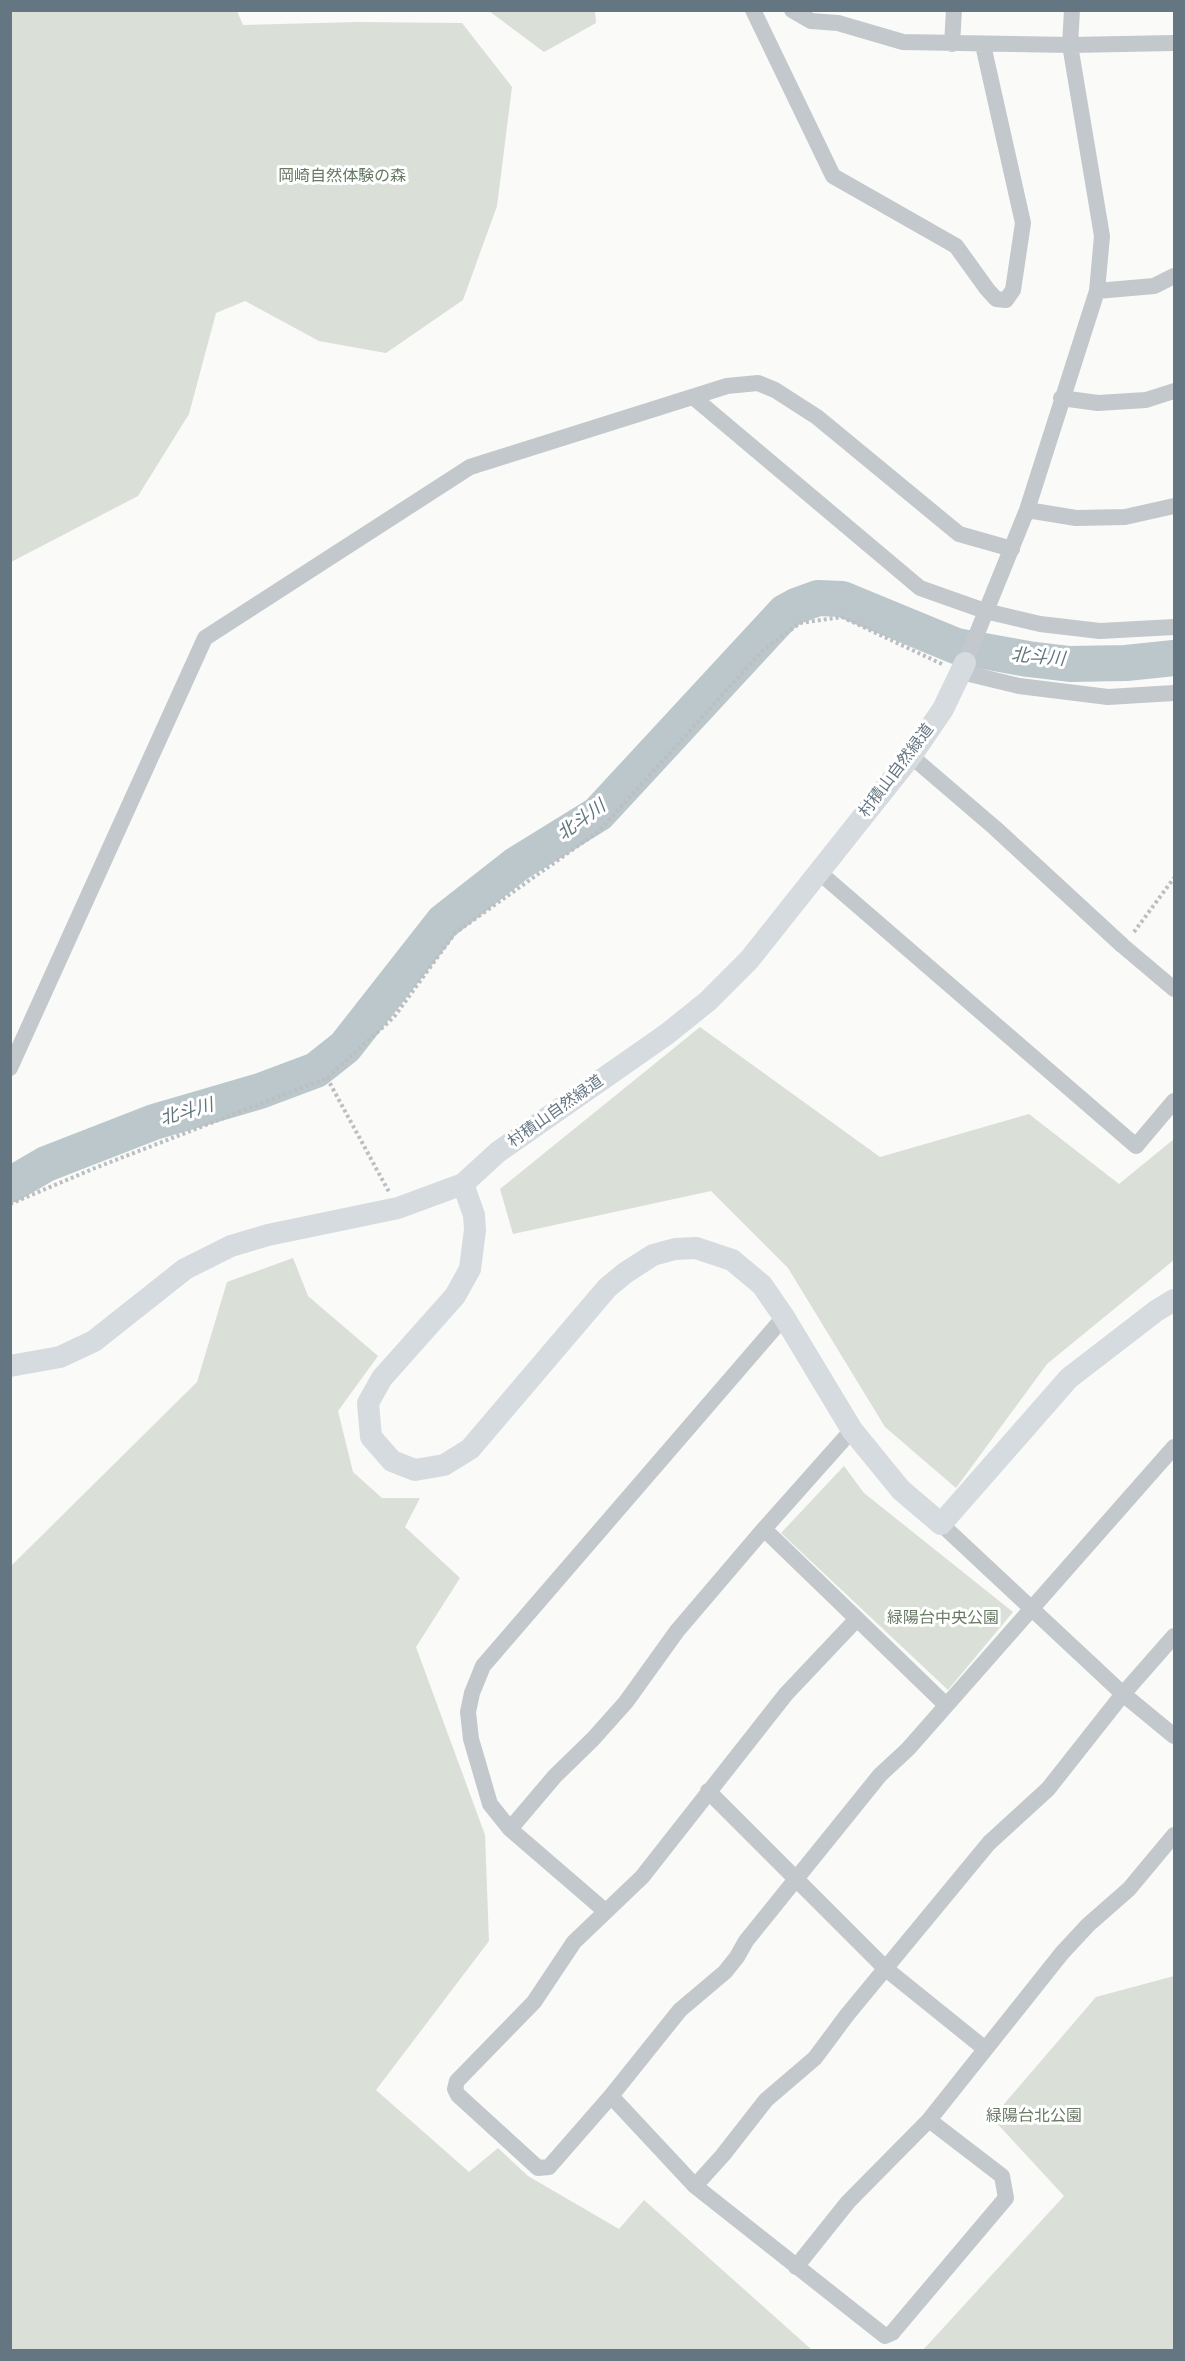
<!DOCTYPE html>
<html>
<head>
<meta charset="utf-8">
<style>
	body { margin:0 }
	#map { position:relative; width:1185px; height:2361px; overflow:hidden; background:#fafaf8; font-family:Poppins,sans-serif }
	canvas { display:block }
	.frame { position:absolute; inset:0; border:12px solid #657683; pointer-events:none }
</style>
</head>
<body>
<div id="map">
<canvas width="1185" height="2361"></canvas>
<div class="frame"></div>
</div>
<script>
const ctx = document.querySelector('canvas').getContext('2d');
ctx.lineJoin = 'round';
function fill(path, color) { ctx.fillStyle = color; ctx.fill(path, 'evenodd'); }
const toPath = rows => new Path2D(rows.map(r => 'M' + r).join(''));
function trace(path, color, width, dash) { ctx.strokeStyle = color; ctx.lineWidth = width; ctx.lineCap = dash ? 'butt' : 'round'; ctx.setLineDash(dash || []); ctx.stroke(path); }
function label(font, color, halo, rows, align = 'center') {
  ctx.font = font + ' Poppins,"Noto Sans JP",sans-serif'; ctx.lineWidth = 6; ctx.setLineDash([]); ctx.textBaseline = 'middle'; ctx.strokeStyle = halo; ctx.fillStyle = color; for (const [text, x, y, turn = 0] of rows) {
    ctx.save(); ctx.translate(x, y); ctx.rotate((+turn || 0) * Math.PI / 180); ctx.textAlign = isNaN(turn) ? turn : align; if (halo) ctx.strokeText(text, 0, 0); ctx.fillText(text, 0, 0); ctx.restore();
  }
}
const green = toPath([
	[11,10,237,11,243,25,357,22,462,23,512,87,497,206,463,300,386,353,319,341,245,301,216,313,189,414,138,496,11,562],
	[489,11,595,11,596,23,544,52],
	[700,1027,880,1157,1029,1114,1119,1184,1174,1139,1174,1260,1047,1364,956,1488,885,1427,788,1268,711,1191,513,1234,500,1189],
	[293,1258,308,1296,378,1356,338,1411,353,1472,382,1498,420,1498,405,1527,460,1578,416,1647,485,1835,489,1941,376,2090,469,2172,498,2148,528,2176,619,2229,644,2200,812,2350,11,2350,11,1566,197,1382,227,1282],
	[844,1466,864,1493,1013,1612,948,1690,781,1533],
	[1174,1976,1174,2350,923,2350,1064,2196,992,2118,1096,1997]
]);
const river = toPath([
	[10,1185,46,1164,154,1122,260,1091,316,1070,345,1047,443,922,517,864,598,814,785,612,796,606,818,598,842,599,956,646,1028,659,1070,664,1126,663,1174,658]
]);
const path = toPath([
	[1134,932,1174,878],
	[327,1078,389,1192],
	[10,1204,95,1168,327,1078,394,1017,455,933,599,831,762,651,800,623,842,617,944,665]
]);
const street = toPath([
	[753,10,833,176,956,246,987,289,996,299,1006,300,1013,290,1023,223,983,45],
	[792,10,811,21,838,23,903,42,1070,45,1174,43],
	[952,44,954,10],
	[1097,291,1154,286,1174,276],
	[693,397,920,588,985,611,1040,624,1100,631,1174,627],
	[1061,398,1098,403,1146,400,1174,391],
	[1027,510,1076,518,1125,517,1174,506],
	[965,663,1027,510,1097,291,1102,236,1070,45,1072,10],
	[961,672,1019,686,1108,697,1174,693],
	[911,756,995,828,1123,946,1174,989],
	[820,873,1136,1146,1174,1101],
	[10,1068,205,638,470,467,727,386,758,383,775,390,817,417,959,534,1012,549],
	[852,1430,764,1529,946,1705],
	[941,1524,1123,1694,1174,1736],
	[856,1620,786,1694,642,1877,574,1942,534,2002,457,2081,455,2089,458,2095,538,2168,549,2167,611,2096,680,2010,725,1972,737,1957,746,1941,880,1775,908,1749,1174,1447],
	[708,1791,886,1969,984,2048],
	[510,1829,555,1776,593,1739,626,1702,677,1631,764,1529],
	[604,1910,510,1829,490,1804,471,1739,468,1712,472,1693,483,1666,784,1317],
	[611,2096,695,2186,885,2336,892,2333,1006,2198,1002,2176,929,2120],
	[695,2186,723,2155,766,2100,815,2058,847,2015,989,1843,1048,1789,1123,1694,1174,1636],
	[796,2267,848,2202,929,2120,1062,1953,1088,1925,1129,1889,1174,1835]
]);
const secondary = toPath([
	[463,1184,474,1215,475,1230,470,1269,455,1296,382,1378,368,1403,371,1437,392,1461,415,1470,444,1465,470,1449,607,1288,625,1273,653,1255,675,1249,696,1248,732,1260,762,1285,784,1317,852,1430,901,1490,941,1524,1069,1378,1156,1311,1174,1300],
	[10,1366,60,1357,94,1341,185,1269,231,1246,268,1235,398,1208,463,1184,498,1152,667,1034,708,1001,749,960,911,756,943,709,965,663]
]);
const parkNames = [
	["岡崎自然体験の森",342,177],
	["緑陽台中央公園",943,1619],
	["緑陽台北公園",1034,2117]
];
const streetNames = [
	["村積山自然緑道",897,771,-53],
	["村積山自然緑道",556,1112,-35]
];
const waterNames = [
	["北斗川",1038,658,5],
	["北斗川",582,821,-36],
	["北斗川",187,1113,-16]
];
fill(green, '#dadfd7');
trace(river, '#bbc7cb', 36);
trace(path, '#bbbfc2', 4, [3, 3]);
trace(street, '#c3c8cc', 16);
trace(secondary, '#d6dbdf', 22);
label('16px', '#687a64', '#fff', parkNames);
label('16px', '#657683', '#fff', streetNames);
label('italic 18px', '#60757c', '#fff', waterNames);
</script>
</body>
</html>
